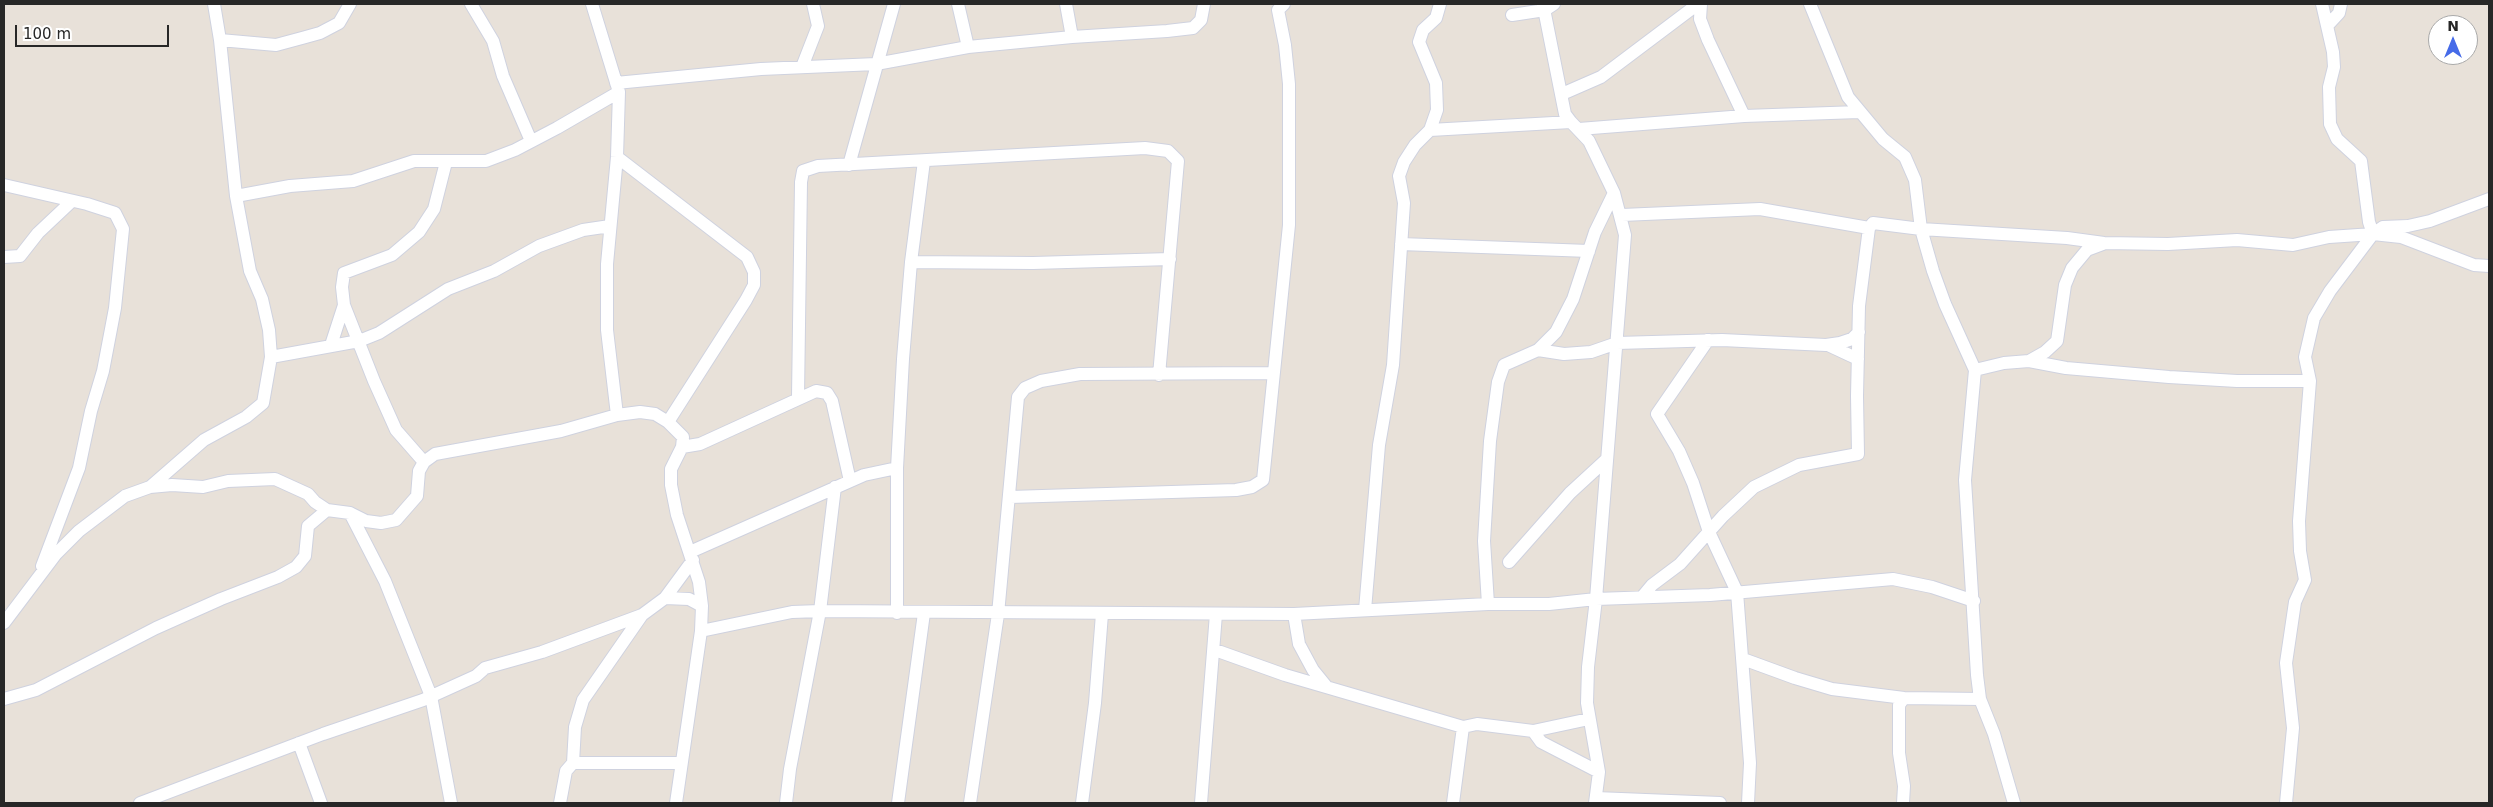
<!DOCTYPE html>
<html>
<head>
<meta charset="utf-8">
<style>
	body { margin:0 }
	#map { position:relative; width:2493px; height:807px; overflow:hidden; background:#e8e1d9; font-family:"DejaVu Sans",sans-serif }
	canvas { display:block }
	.frame { position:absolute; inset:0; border:5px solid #272727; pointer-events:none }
	.north { position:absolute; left:2428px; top:15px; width:50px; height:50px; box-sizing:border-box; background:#fff; border:1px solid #a9a9a9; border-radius:50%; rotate:0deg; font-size:14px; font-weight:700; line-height:20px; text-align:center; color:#272727 }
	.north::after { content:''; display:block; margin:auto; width:18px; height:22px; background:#466be8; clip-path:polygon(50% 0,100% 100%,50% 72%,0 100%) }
	.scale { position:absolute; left:15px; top:25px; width:154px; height:22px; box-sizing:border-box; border:2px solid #272727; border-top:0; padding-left:6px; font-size:15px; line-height:18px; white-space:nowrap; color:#272727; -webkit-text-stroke:4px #fff; paint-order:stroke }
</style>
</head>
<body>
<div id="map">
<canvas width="2493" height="807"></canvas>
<div class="frame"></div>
<div class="north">N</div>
<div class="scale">100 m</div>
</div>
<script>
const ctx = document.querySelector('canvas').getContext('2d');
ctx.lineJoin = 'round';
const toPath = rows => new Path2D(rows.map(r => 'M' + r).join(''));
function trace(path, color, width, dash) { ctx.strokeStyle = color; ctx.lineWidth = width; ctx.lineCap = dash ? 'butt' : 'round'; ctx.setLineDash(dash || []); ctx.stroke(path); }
const street = toPath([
	[471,4,493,41,503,76,531,141],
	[592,4,619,92,617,157,607,264,607,330,617,415],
	[958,4,968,47],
	[1066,4,1072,37],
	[1543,4,1565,114,1571,122,1589,141,1614,193,1625,235,1596,599,1588,667,1587,703,1599,772,1595,803],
	[1701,4,1700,19,1708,40,1744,116],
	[1810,4,1848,97,1883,139,1905,157,1915,180,1921,229,1933,271,1945,304,1975,370,1965,480,1977,675,1980,699,1994,734,2014,803],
	[2322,4,2333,52,2334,67,2329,87,2330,124,2337,139,2361,161,2369,222,2373,234],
	[1512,15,1545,10,1554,4],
	[2327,26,2339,13,2341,4],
	[220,40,276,45,302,38,320,33,339,23,350,4],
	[802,67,818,26,813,4],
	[616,83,761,69,876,64,968,47,1072,37,1167,31,1193,28,1201,20,1204,4],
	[1562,94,1601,77,1698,4],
	[1579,129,1744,116,1859,112],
	[1430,130,1571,122],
	[617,157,747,257,754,272,754,285,746,300,668,422],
	[849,165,894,4],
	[4,185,87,204,115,213,123,229,115,308,103,371,91,411,79,468,42,566],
	[236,196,290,186,353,181,414,161,486,161,515,150,557,128,619,92],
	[1622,215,1760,209,1869,228],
	[1401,244,1589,251],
	[4,257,20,256,38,233,72,201],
	[911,262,1033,263,1170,259],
	[1708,340,1657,414,1679,451,1693,483,1709,532,1737,592,1750,763,1748,803],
	[331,345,344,305],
	[1828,345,1858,359],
	[1538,350,1564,354,1591,352,1617,343,1722,340,1826,345,1840,343,1852,339,1859,332],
	[271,357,359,341,379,333,448,289,494,271,539,246,583,230,610,226],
	[2029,361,2045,352,2057,341,2065,285,2072,268,2087,250,2103,244],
	[1975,370,2004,363,2029,361,2066,368,2169,377,2237,381,2310,381],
	[798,397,801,182,803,171,818,166,1145,148,1168,151,1178,161,1159,375],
	[682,447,700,444,816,391,827,393,832,401,850,481],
	[424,462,396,430,374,381,344,305,342,287,344,273,392,255,419,232,434,209,446,162],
	[897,468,903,359,911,262,924,161],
	[150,487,172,485,203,487,228,481,275,479,308,494,315,502,327,510,350,513,366,521,381,523,396,520,417,496,419,471,424,462,435,454,561,431,617,415,640,412,655,414,668,422,683,437,682,447,671,469,671,485,677,515,699,582,702,606,701,631,676,803],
	[1010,497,1236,490,1252,487,1263,480,1289,225,1289,84,1285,45,1278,10,1284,4],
	[350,513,385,581,431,696,451,803],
	[690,552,864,475,897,468,897,613],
	[1509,562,1570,493,1607,459],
	[1642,597,1652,585,1680,564,1723,516,1754,487,1799,465,1858,454,1857,396,1859,306,1869,228,1873,223,1921,229,2067,238,2104,243,2168,244,2237,240,2293,245,2329,237,2373,234,2401,237,2474,265,2489,266],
	[665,598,689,599,702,606],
	[1488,604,1484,541,1490,441,1498,382,1504,365,1538,350,1556,332,1573,299,1595,232,1614,193],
	[1365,610,1379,445,1393,365,1404,203,1399,176,1404,162,1415,145,1430,130,1437,110,1436,83,1419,42,1423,30,1436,18,1440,4],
	[1294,614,1299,644,1313,670,1326,686],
	[4,623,56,554,79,531,125,496,150,487,204,440,246,417,263,403,271,357,269,330,262,299,250,271,236,196,220,40,214,4],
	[701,631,792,612,820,611,1294,614,1488,604,1549,604,1596,599,1710,595,1893,579,1932,587,1974,601],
	[1215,650,1285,675,1463,727],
	[1743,659,1795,678,1832,689,1904,698,1980,699],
	[4,699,36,690,156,628,221,599,278,577,296,567,305,556,308,526,327,510],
	[1533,731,1541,742,1599,772],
	[299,743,321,803],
	[573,763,575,727,583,700,642,615],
	[1596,798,1720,803],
	[140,803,323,734,423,700,476,676,485,668,542,652,642,615,665,598,693,560],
	[560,803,566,771,573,763,681,763],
	[786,803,790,769,820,611,835,487],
	[898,803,924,613],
	[970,803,998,614,1018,397,1025,388,1041,381,1080,374,1272,373],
	[1082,803,1095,703,1102,614],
	[1201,803,1216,614],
	[1453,803,1463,727,1477,724,1533,731,1589,719],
	[1903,803,1904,786,1899,753,1899,705,1904,698],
	[2286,803,2293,728,2286,663,2295,602,2305,580,2300,551,2299,521,2310,381,2305,357,2314,318,2330,291,2373,234,2383,227,2408,226,2430,221,2489,199]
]);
trace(street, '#cfd2df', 14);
trace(street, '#fff', 12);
</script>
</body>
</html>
